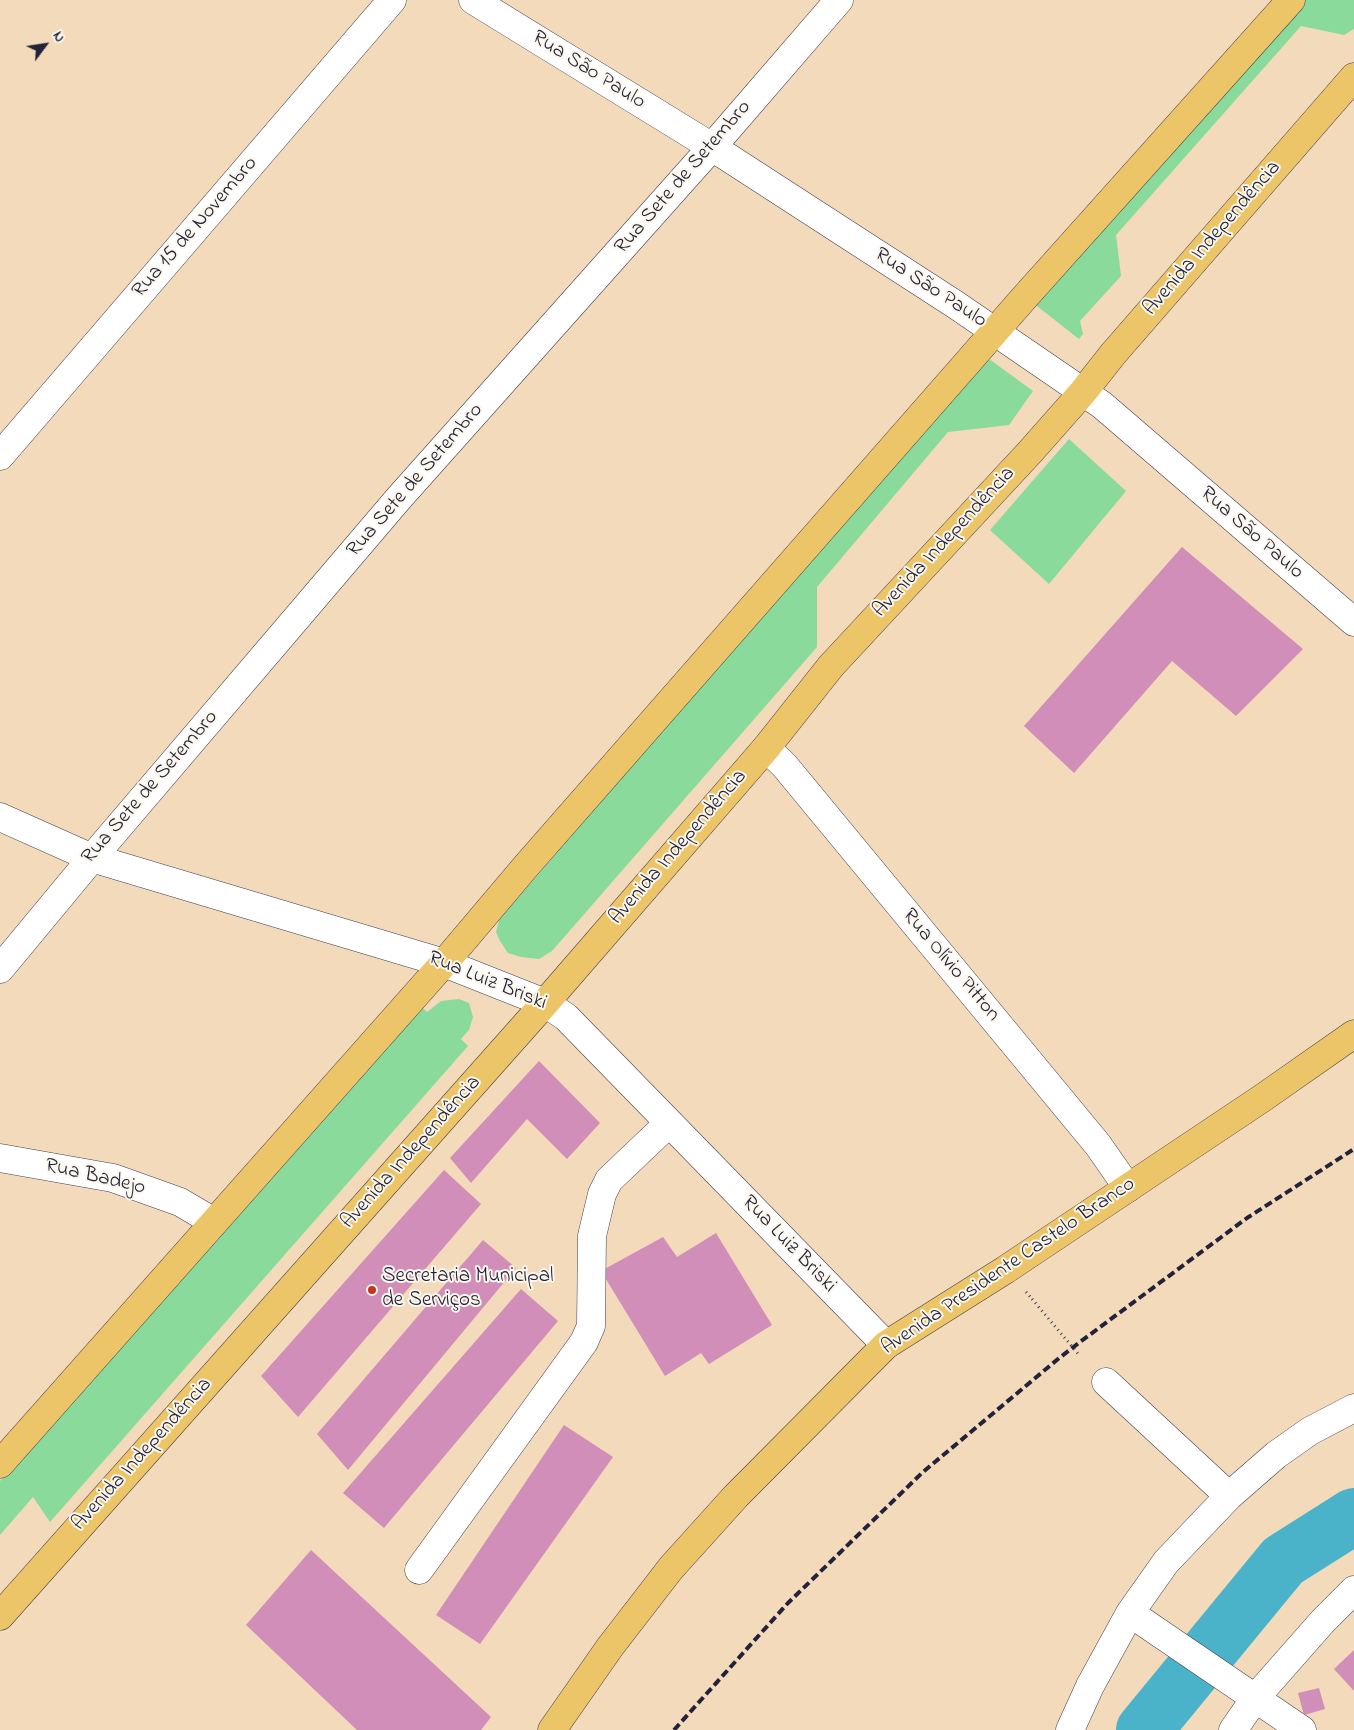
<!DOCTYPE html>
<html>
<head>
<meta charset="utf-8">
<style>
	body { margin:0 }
	#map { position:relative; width:1354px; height:1730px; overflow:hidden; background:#f2dabb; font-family:"Indie Flower",sans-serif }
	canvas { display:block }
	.north { position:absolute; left:20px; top:20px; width:50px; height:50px; -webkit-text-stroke:4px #fbf7ec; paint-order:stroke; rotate:59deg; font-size:14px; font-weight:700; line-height:20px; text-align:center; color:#22223b }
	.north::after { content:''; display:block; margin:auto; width:18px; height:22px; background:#22223b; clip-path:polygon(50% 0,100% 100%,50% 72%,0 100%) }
</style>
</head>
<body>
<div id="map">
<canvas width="1354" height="1730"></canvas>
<div class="north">N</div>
</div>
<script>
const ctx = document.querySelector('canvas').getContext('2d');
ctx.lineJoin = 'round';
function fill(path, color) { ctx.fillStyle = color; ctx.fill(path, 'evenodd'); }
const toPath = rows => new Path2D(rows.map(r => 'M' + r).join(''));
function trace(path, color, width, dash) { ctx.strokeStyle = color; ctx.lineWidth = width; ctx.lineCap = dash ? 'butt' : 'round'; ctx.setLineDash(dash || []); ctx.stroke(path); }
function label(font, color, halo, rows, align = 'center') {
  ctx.font = font + ' "Indie Flower",sans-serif'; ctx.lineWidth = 4; ctx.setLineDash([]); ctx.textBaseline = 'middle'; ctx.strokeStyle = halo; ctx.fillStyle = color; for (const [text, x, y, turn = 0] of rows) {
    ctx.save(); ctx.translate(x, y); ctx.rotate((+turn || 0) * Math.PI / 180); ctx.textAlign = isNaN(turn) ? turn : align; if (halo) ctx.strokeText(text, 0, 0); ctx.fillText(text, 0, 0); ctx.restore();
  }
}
const green = toPath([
	[1300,0,1354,0,1354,29,1344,35,1301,26,1116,235,1121,276,1080,321,1083,334,1079,339,1033,303],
	[985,356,1033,391,1009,425,948,432,817,587,817,647,552,951,539,959,521,957,508,953,500,941,496,932,499,920],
	[1069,439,1126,491,1049,584,990,530],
	[459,999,469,1003,473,1017,469,1030,461,1039,468,1046,50,1522,33,1497,0,1535,0,1481,418,1004,427,1012,441,1001]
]);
const water = toPath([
	[1354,1488,1354,1539,1316,1561,1236,1651,1201,1620,1289,1526],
	[1145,1685,1181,1707,1167,1730,1123,1730]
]);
const river = toPath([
	[1144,1730,1283,1561,1354,1516]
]);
const building = toPath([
	[1182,547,1303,649,1236,716,1172,661,1074,773,1024,726],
	[539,1061,600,1123,567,1159,527,1119,471,1183,450,1158],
	[444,1170,481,1204,298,1417,261,1376],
	[716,1233,772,1325,709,1364,701,1353,665,1376,601,1271,663,1237,677,1257],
	[483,1240,516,1268,348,1470,317,1434],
	[521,1289,558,1321,384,1528,343,1493],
	[564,1425,613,1457,480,1644,436,1615],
	[311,1550,491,1717,481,1730,357,1730,246,1625],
	[1354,1650,1354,1691,1334,1669],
	[1319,1688,1325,1709,1304,1715,1298,1693]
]);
const path = toPath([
	[1026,1292,1032,1299]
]);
const minor = toPath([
	[473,0,712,147,956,305,1102,405,1354,622],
	[0,456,392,0],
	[766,748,784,765,1098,1145,1128,1188],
	[0,817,92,858,444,963,545,1003,566,1017,886,1345],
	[0,969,92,858,399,498,712,147,839,0],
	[0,1158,113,1178,180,1202,214,1222],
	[1106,1382,1229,1496],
	[419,1570,584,1342,591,1326,592,1236,602,1194,609,1180,669,1123],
	[1130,1613,1302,1730],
	[1070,1730,1090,1686,1130,1613,1166,1562,1229,1496,1276,1455,1310,1431,1354,1408],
	[1233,1730,1256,1697,1323,1621,1354,1590]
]);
const major = toPath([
	[0,1464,444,963,527,865,1024,298,1291,0],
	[0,1616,545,1003,766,748,831,666,1030,452,1083,392,1113,354,1354,77],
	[552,1730,610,1647,671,1568,736,1496,886,1345,1005,1270,1261,1099,1354,1034]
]);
const rail = toPath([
	[674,1730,788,1603,923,1472,1058,1359,1080,1342,1247,1218,1354,1149]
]);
const pathBridge = toPath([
	[1032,1299,1080,1356]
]);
const markers = [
	[372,1290,5,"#c8321e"]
];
const streetNames = [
	["Rua São Paulo",588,71,32],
	["Rua Sete de Setembro",684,178,-49],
	["Rua 15 de Novembro",196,228,-49],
	["Avenida Independência",1213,239,-49],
	["Rua São Paulo",930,289,33],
	["Rua Sete de Setembro",416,481,-49],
	["Rua São Paulo",1251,534,41],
	["Avenida Independência",945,543,-47],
	["Rua Sete de Setembro",151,788,-49],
	["Avenida Independência",679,848,-49],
	["Rua Olívio Pitton",950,966,50],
	["Rua Luiz Briski",487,982,22],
	["Avenida Independência",412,1153,-48],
	["Rua Badejo",95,1178,13],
	["Rua Luiz Briski",788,1245,46],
	["Avenida Presidente Castelo Branco",1009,1267,-34],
	["Avenida Independência",143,1455,-48]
];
const poiNames = [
	["Secretaria Municipal",382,1278],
	["de Serviços",382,1302]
];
fill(green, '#89da9b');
fill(water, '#4ab2c9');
trace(river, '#4ab2c9', 56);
fill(building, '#d08eb9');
trace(minor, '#413e4e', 29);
trace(major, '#413e4e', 29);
trace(path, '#413e4e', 3, [1, 4]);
trace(minor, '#fff', 28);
trace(major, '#edc569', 28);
trace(rail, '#22223b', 4, [8, 4]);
trace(pathBridge, '#413e4e', 3, [1, 4]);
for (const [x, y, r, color] of markers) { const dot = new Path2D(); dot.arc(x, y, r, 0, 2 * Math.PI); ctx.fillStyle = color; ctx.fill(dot); trace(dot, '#fbf7ec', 2); }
label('21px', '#22223b', '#fbf7ec', streetNames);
label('21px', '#22223b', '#fbf7ec', poiNames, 'left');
</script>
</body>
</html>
